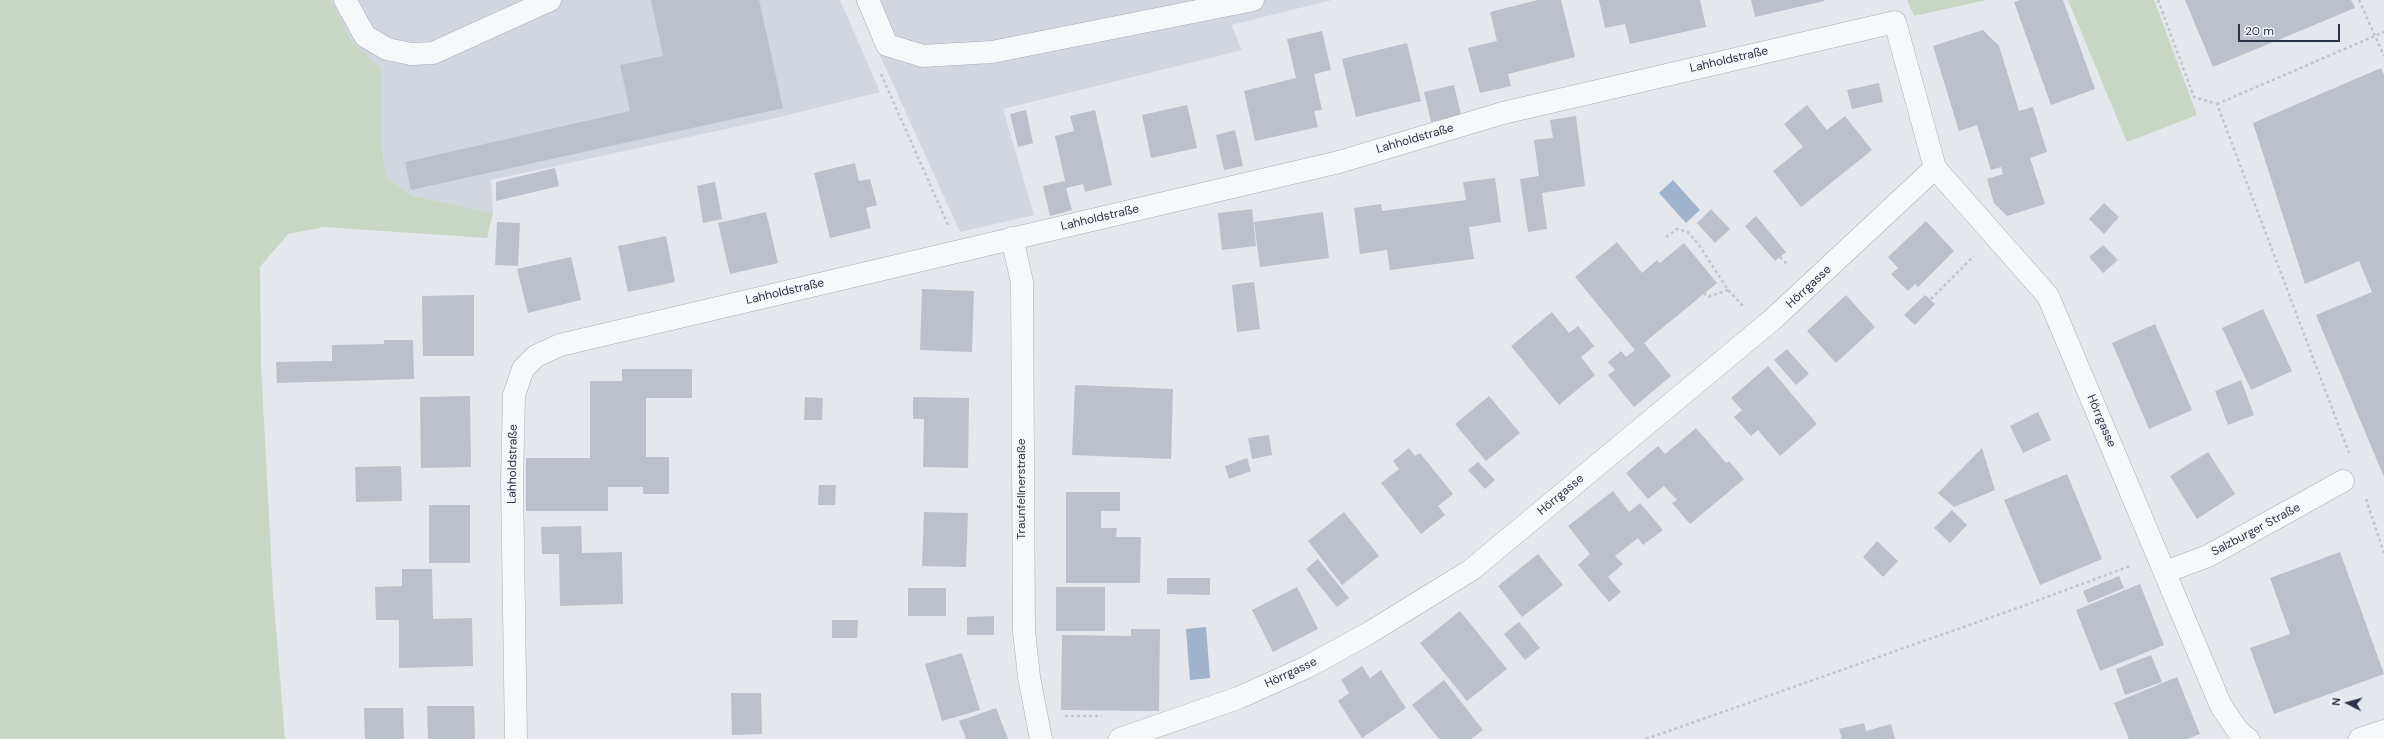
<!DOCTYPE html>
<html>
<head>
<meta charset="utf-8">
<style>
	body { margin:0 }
	#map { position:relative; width:2384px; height:739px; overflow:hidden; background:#e4e7ec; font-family:"DM Sans",sans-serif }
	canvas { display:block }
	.north { position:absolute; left:2328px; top:683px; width:40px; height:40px; -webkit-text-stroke:3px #f4f6f9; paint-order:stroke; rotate:276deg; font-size:11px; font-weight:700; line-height:16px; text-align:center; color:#2b3445 }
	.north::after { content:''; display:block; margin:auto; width:14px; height:18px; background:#2b3445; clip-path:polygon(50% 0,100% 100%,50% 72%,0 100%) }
	.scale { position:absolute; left:2238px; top:24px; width:102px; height:18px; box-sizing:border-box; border:2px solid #2b3445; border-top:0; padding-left:5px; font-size:12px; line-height:14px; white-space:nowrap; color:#2b3445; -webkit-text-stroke:3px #f4f6f9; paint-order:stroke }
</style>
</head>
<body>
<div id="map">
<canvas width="2384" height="739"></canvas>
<div class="north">N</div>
<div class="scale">20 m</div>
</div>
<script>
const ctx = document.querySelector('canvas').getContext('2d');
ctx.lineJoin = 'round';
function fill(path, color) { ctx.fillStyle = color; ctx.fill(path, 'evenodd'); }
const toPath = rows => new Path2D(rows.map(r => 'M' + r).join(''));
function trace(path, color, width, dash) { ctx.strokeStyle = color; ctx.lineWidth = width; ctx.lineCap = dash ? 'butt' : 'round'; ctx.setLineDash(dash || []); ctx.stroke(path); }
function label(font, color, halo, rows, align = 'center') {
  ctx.font = font + ' "DM Sans",sans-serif'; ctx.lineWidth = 3; ctx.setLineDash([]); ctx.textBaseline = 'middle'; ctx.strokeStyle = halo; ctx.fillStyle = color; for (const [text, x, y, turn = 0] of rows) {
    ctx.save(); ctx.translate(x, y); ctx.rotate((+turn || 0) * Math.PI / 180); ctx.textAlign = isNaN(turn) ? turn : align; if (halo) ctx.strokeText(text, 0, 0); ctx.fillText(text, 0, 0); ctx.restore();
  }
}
const built = toPath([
	[331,0,840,0,880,92,776,118,491,180,493,213,414,196,386,178,381,140,381,69,353,43],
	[855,0,1332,0,1231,25,1242,50,1003,109,1034,215,960,232]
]);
const green = toPath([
	[0,0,331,0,353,43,381,68,381,140,386,178,414,196,493,213,487,238,324,227,288,234,260,267,261,364,273,593,285,739,0,739],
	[1907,0,1987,0,1914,16],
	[2068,0,2154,0,2197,115,2127,142]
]);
const water = toPath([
	[1673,180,1700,210,1686,223,1659,193],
	[1206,627,1210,678,1190,680,1186,629]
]);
const building = toPath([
	[651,0,759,0,783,108,411,190,405,162,630,111,620,65,663,56],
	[1538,0,1561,0,1575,57,1508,74,1511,86,1480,93,1468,48,1497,41,1490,12],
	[1599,0,1700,0,1706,27,1630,44,1625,24,1605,28],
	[1751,0,1824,0,1824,1,1755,17],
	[2020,0,2063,0,2095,89,2051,105,2014,2],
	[2185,0,2351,0,2355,8,2213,67],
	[1983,30,1999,46,2019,111,2033,107,2047,152,2030,158,2045,204,2007,216,1994,203,1987,179,2003,174,2001,167,1991,170,1977,125,1959,131,1933,46],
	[1322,31,1331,70,1314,74,1322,110,1314,111,1318,127,1255,141,1244,91,1296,78,1287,39],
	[1407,43,1421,101,1356,117,1342,59],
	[2381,68,2384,75,2384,477,2316,315,2372,292,2359,261,2305,284,2253,123],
	[1879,83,1883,102,1852,109,1847,90],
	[1454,85,1461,115,1431,122,1424,92],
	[1187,105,1197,148,1151,158,1142,115],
	[1807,105,1827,130,1845,116,1872,150,1801,207,1773,171,1803,147,1784,124],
	[1026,110,1033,143,1018,147,1010,114],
	[1095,110,1112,185,1085,192,1083,184,1066,188,1072,210,1050,216,1043,186,1065,181,1055,136,1074,131,1070,116],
	[1576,116,1585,186,1542,193,1547,229,1528,232,1520,179,1539,176,1534,140,1553,138,1550,120],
	[1235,130,1243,166,1224,170,1216,135],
	[855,163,859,181,870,179,877,205,866,208,871,228,830,238,814,173],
	[555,168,559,186,496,201,496,182],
	[1495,178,1501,222,1469,227,1474,259,1390,270,1387,250,1360,254,1354,208,1381,204,1382,211,1466,200,1463,182],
	[715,182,722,219,703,223,697,186],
	[2104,203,2119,217,2104,234,2089,219],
	[1252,209,1256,246,1222,250,1218,213],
	[1711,209,1730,229,1715,243,1697,223],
	[766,212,778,263,730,274,718,223],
	[1323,212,1329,258,1260,267,1254,222],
	[1756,216,1786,252,1775,261,1745,226],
	[1926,221,1954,251,1918,287,1915,284,1908,291,1891,274,1898,268,1888,257],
	[497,222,520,223,518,266,495,265],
	[666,236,675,282,628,292,618,246],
	[1617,242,1642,273,1657,260,1660,263,1684,243,1717,283,1644,343,1671,376,1634,407,1608,375,1615,370,1608,362,1621,351,1626,357,1635,350,1575,277],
	[2103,245,2118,260,2103,273,2089,257],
	[571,257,581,300,528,313,517,269],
	[1254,282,1260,329,1237,332,1232,285],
	[922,289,974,291,972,352,920,350],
	[474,295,474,356,423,356,422,296],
	[1846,295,1875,327,1836,363,1807,331],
	[1925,295,1935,304,1915,325,1904,315],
	[2263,309,2292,371,2251,390,2222,328],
	[1552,312,1569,333,1578,326,1594,346,1581,357,1595,375,1559,405,1511,346],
	[2155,324,2192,410,2149,429,2112,343],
	[384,340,413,340,414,379,277,383,276,362,332,361,332,345,384,344],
	[1787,349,1809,374,1796,385,1774,360],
	[1768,366,1817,424,1780,456,1758,430,1751,436,1734,417,1742,410,1731,398],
	[622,369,692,369,692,398,646,398,646,457,669,457,669,494,643,494,643,487,608,487,608,511,526,511,526,458,590,458,590,381,622,381],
	[2241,380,2254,415,2228,425,2215,391],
	[1075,385,1173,389,1171,459,1072,455],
	[470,396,471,467,421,468,420,397],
	[1489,396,1520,433,1486,461,1455,424],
	[805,397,823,398,822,420,804,420],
	[913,397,969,398,968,468,923,467,924,419,913,419],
	[2038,412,2051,440,2023,453,2010,426],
	[1696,428,1726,463,1729,461,1744,479,1690,524,1672,503,1677,500,1664,486,1648,499,1626,473,1658,446,1665,454],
	[1269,435,1272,455,1252,459,1248,438],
	[1409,448,1415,456,1420,453,1453,494,1438,506,1445,515,1421,534,1381,483,1399,469,1393,461],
	[1982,448,1995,490,1954,507,1938,493],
	[2208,452,2235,494,2197,519,2170,476],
	[1247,458,1251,471,1229,479,1225,466],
	[1478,462,1495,480,1485,489,1468,470],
	[401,466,402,501,356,502,355,467],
	[2067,474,2102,559,2040,585,2004,500],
	[819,485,836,485,835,505,818,505],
	[1613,491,1629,512,1640,503,1663,530,1643,545,1638,538,1615,556,1623,564,1608,577,1621,592,1609,602,1578,565,1590,554,1568,526],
	[1066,492,1120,492,1120,511,1101,511,1101,528,1117,528,1116,537,1141,537,1140,583,1066,583],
	[429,505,470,505,470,563,429,563],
	[1952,510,1967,525,1950,543,1934,528],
	[924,512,968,513,966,567,922,566],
	[1344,512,1379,556,1342,585,1308,541],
	[581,526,582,553,622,552,623,604,560,606,559,554,542,554,541,527],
	[1877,541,1898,561,1883,577,1863,557],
	[2340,552,2384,674,2274,714,2250,648,2290,634,2270,578],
	[1538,554,1563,585,1522,617,1498,586],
	[1318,559,1349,598,1337,607,1306,569],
	[402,569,432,569,433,619,472,618,473,666,399,668,399,620,376,620,375,587,402,586],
	[2119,576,2124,588,2088,603,2083,591],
	[1167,578,1210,578,1210,595,1167,594],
	[2140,584,2164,645,2100,671,2076,610],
	[1056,587,1105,587,1105,631,1056,631],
	[1297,587,1318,629,1273,652,1252,610],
	[908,588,946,588,946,616,908,616],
	[1460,611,1507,669,1467,701,1420,643],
	[994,616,994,635,967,635,967,617],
	[832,620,858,620,857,638,832,638],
	[1519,622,1540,648,1525,660,1504,634],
	[1131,629,1160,629,1159,711,1061,710,1062,635,1131,636],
	[962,653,980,710,942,721,925,664],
	[2151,655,2162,682,2125,695,2116,669],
	[1362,666,1370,678,1381,670,1406,708,1362,738,1338,701,1349,693,1341,680],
	[2177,677,2200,734,2187,739,2129,739,2114,703],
	[1444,680,1483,730,1471,739,1439,739,1412,705],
	[731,693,761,693,762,734,732,735],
	[427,706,474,706,475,739,428,739],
	[364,708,403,708,404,739,365,739],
	[996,708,1008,739,966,739,959,721],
	[1864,723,1866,731,1891,724,1895,739,1842,739,1839,729]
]);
const path = toPath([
	[2158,0,2194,97,2217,104,2349,453],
	[2359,0,2384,56],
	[881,74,948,225],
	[2217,104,2384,32],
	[1666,237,1677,229,1688,232,1699,245,1728,290,1744,307],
	[1780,257,1788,265],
	[1704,293,1708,297,1728,290],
	[1931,299,1974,256],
	[2366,499,2384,553],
	[1065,716,1102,716],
	[1646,739,2023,606,2130,566]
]);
const minor = toPath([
	[345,0,365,36,387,49,411,54,433,53,550,0],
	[868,0,887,45,923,56,992,52,1253,0],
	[1012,238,1022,282,1024,631,1029,677,1041,739],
	[2165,572,2208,556,2343,481],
	[516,739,512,481,514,395,523,369,536,356,560,345,1339,162,1503,113,1895,22,1935,168],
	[1120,739,1238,698,1307,667,1369,633,1471,570,1772,320,1935,168,2048,296,2221,706,2238,731,2248,739],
	[2360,739,2384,731]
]);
const streetNames = [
	["Lahholdstraße",1729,60,-13],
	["Lahholdstraße",1415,139,-16],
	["Lahholdstraße",1100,218,-13],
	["Hörrgasse",1809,287,-43],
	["Lahholdstraße",785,292,-13],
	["Hörrgasse",2101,421,67],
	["Lahholdstraße",513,464,-89],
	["Traunfellnerstraße",1022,489,-90],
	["Hörrgasse",1561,495,-40],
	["Salzburger Straße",2256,530,-28],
	["Hörrgasse",1291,673,-25]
];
fill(built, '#d2d6de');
fill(green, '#c9d6c5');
fill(water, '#9fb4cc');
fill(building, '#bbc0ca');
trace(minor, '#a9aeb7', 23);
trace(path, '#c2c5cb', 2.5, [3, 3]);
trace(minor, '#f7f8fa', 22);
label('12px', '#2b3445', '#f4f6f9', streetNames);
</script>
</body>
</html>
